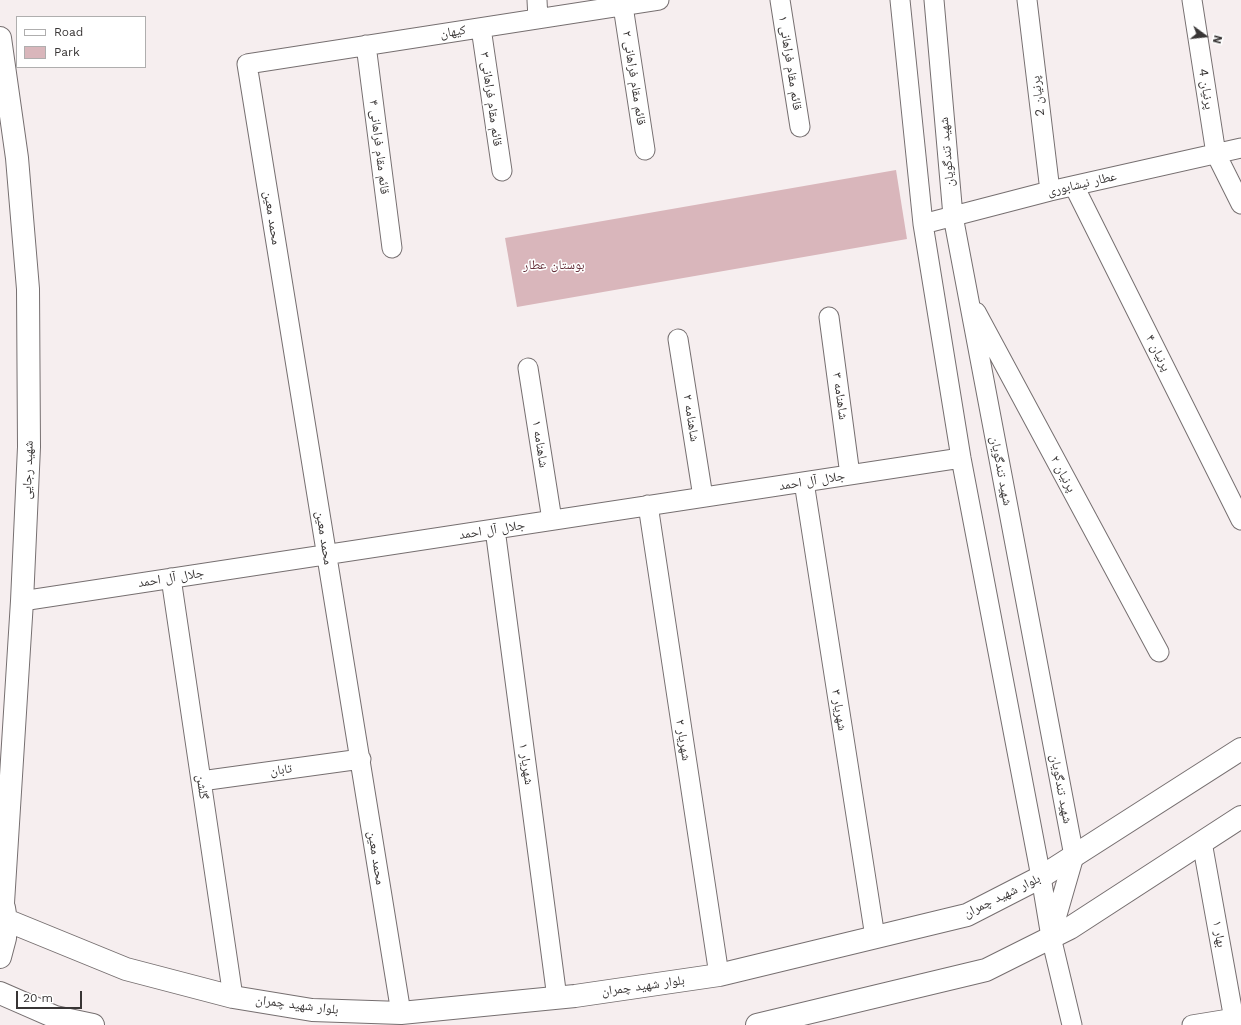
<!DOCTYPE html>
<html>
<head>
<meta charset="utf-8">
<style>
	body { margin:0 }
	#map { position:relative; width:1241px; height:1025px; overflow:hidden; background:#f6eeef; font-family:"Work Sans",sans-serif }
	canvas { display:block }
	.legend { position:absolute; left:16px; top:16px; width:130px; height:52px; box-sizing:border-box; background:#fff; border:1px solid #afaeae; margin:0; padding:5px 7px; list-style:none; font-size:12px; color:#383535 }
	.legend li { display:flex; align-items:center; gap:8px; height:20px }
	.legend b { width:20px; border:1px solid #afaeae }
	.north { position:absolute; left:1185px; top:16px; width:40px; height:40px; -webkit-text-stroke:3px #fff; paint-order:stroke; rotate:105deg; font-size:11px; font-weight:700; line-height:16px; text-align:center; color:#383535 }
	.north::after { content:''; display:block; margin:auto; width:14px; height:18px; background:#383535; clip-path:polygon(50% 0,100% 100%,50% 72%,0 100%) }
	.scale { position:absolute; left:16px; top:991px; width:66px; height:18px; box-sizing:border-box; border:2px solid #383535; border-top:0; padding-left:5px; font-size:12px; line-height:14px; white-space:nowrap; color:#383535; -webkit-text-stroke:3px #fff; paint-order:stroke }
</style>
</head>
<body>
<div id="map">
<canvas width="1241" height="1025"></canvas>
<ul class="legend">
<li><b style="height:5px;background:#fff"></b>Road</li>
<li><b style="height:11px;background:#d9b6bb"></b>Park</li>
</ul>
<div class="north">N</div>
<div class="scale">20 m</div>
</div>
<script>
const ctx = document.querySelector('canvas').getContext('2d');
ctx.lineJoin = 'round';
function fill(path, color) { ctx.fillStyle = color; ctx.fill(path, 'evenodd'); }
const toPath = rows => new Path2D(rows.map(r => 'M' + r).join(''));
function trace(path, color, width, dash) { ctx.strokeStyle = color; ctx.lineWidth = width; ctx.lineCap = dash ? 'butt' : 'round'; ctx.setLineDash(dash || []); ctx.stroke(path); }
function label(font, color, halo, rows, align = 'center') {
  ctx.font = font + ' "Work Sans","Noto Naskh Arabic",sans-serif'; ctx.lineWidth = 3; ctx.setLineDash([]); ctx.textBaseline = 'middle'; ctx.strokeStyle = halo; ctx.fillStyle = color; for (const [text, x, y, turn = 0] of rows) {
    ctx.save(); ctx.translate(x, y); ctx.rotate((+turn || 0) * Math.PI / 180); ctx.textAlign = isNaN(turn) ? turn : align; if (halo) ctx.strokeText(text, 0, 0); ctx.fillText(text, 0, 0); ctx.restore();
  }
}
const green = toPath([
	[896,170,907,239,517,307,505,238]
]);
const minor = toPath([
	[537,0,538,19],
	[780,0,800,127],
	[900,0,923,224,961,458,1041,877,1051,937,1072,1025],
	[934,0,953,216,1074,856,1052,932],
	[1027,0,1050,191],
	[1192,0,1216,154,1241,204],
	[623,6,645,150],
	[481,28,502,171],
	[366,45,392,248],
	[1074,186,1241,520],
	[923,224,1050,191,1241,148],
	[976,312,1159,652],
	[829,317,850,475],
	[678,339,703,497],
	[528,368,552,520],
	[804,482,875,937],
	[648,505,719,975],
	[495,529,557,998],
	[171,578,233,997],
	[22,601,961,458],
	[201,781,361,759],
	[1202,842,1235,1025],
	[401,1013,247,64,659,0],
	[1192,1025,1241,1017]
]);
const secondary = toPath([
	[0,38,17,158,28,289,29,447,22,601,3,903],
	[6,920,126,969,233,997,312,1010,401,1013,575,996,719,975,967,915,1041,877,1241,749],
	[0,957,5,938,6,920,4,908],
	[0,993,55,1017,93,1025],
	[757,1025,986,970,1070,928,1241,817]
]);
const streetNames = [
	["کیهان",453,32,-9],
	["قائم مقام فراهانی ۱",790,63,81],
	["قائم مقام فراهانی ۲",634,78,81],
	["پرنیان 4",1206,89,81],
	["پرنیان 2",1038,96,-97],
	["قائم مقام فراهانی ۳",491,99,82],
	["قائم مقام فراهانی ۴",379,147,83],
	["شهید تندگویان",947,152,-95],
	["عطار نیشابوری",1082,184,-13],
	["محمد معین",272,218,81],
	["پرنیان ۴",1158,353,63],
	["شاهنامه ۳",840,396,82],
	["شاهنامه ۲",691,418,81],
	["شاهنامه ۱",540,444,81],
	["شهید رجایی",28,470,-88],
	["شهید تندگویان",1001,471,79],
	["پرنیان ۲",1063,474,62],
	["جلال آل احمد",812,481,-9],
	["جلال آل احمد",492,530,-9],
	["محمد معین",324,538,81],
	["جلال آل احمد",171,578,-9],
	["شهریار ۳",839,710,81],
	["شهریار ۲",683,740,81],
	["شهریار ۱",526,764,82],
	["تابان",281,770,-8],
	["گلشن",202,787,82],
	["شهید تندگویان",1061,789,79],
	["محمد معین",376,858,81],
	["بلوار شهید چمران",1002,896,-26],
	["بهار ۱",1219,934,80],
	["بلوار شهید چمران",643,986,-8],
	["بلوار شهید چمران",297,1005,7]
];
const parkNames = [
	["بوستان عطار",554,265]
];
fill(green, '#d9b6bb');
trace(minor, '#766f70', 21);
trace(secondary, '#766f70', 24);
trace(minor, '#fff', 19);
trace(secondary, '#fff', 22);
label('13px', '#383535', '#fff', streetNames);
label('13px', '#66313b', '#fff', parkNames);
</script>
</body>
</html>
